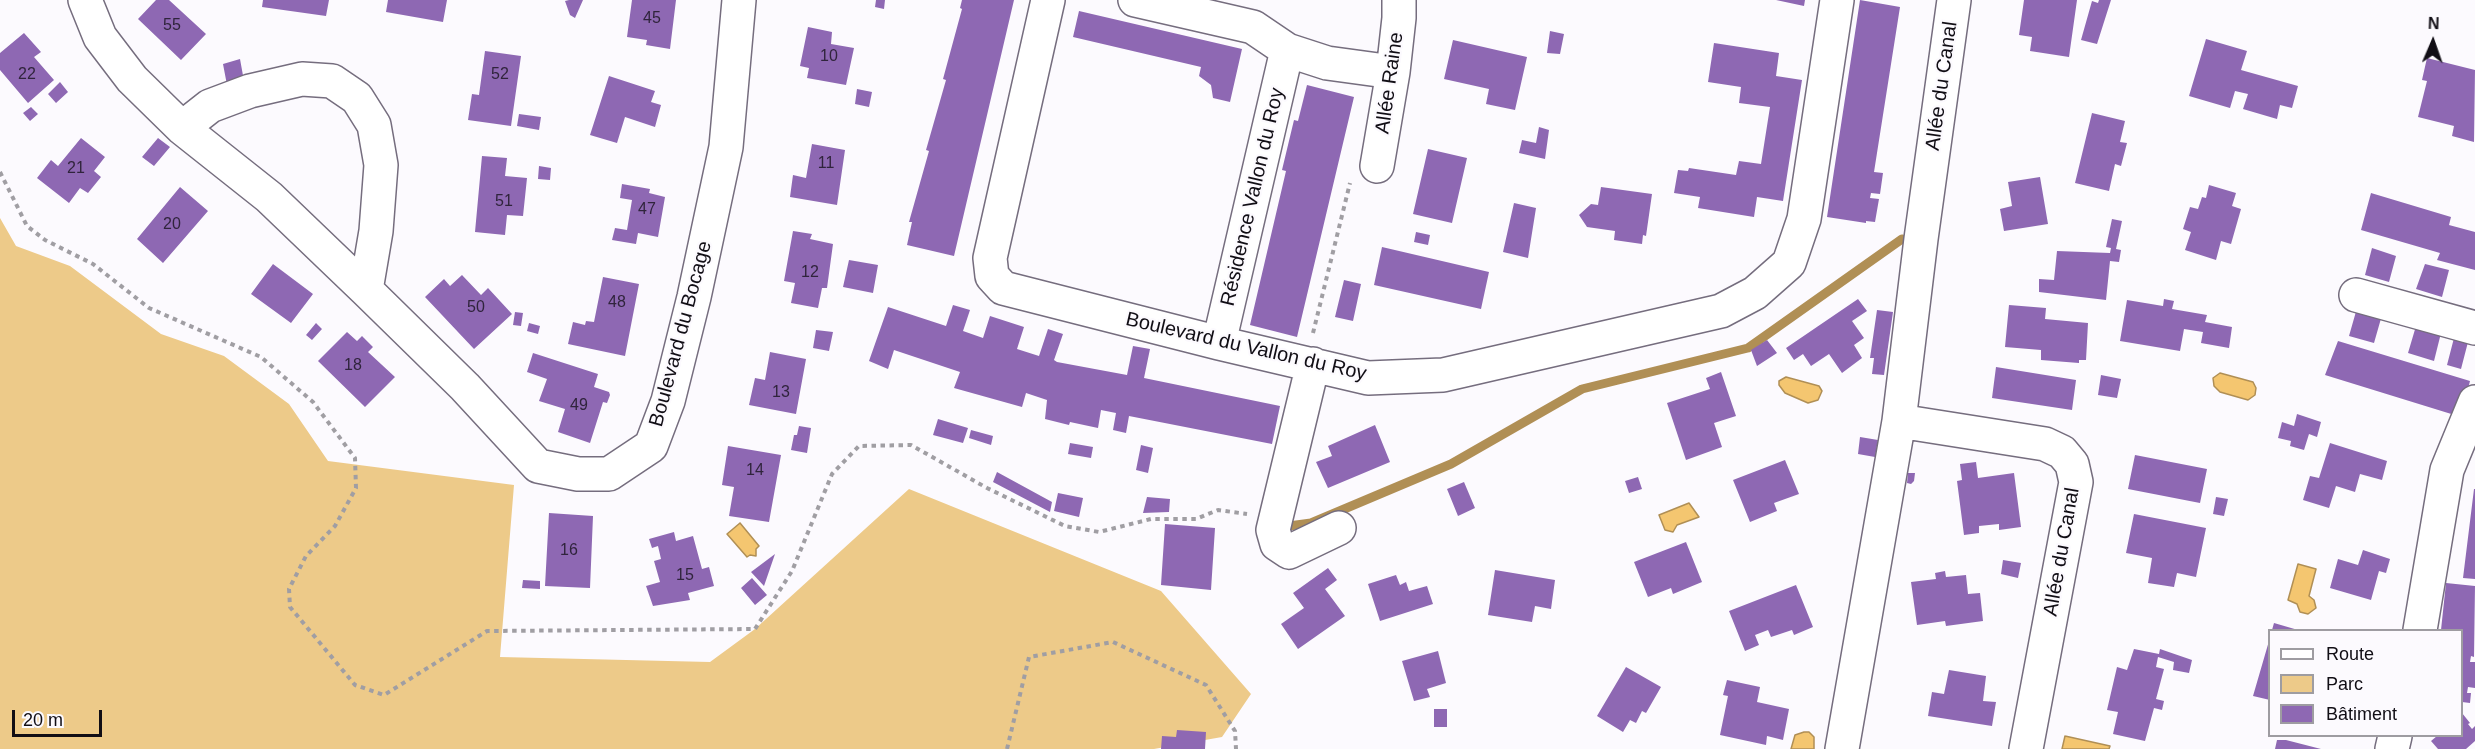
<!DOCTYPE html>
<html>
<head>
<meta charset="utf-8">
<style>
	body { margin:0 }
	#map { position:relative; width:2475px; height:749px; overflow:hidden; background:#fcfafe; font-family:Arial,sans-serif }
	canvas { display:block }
	.legend { position:absolute; left:2268px; top:629px; width:195px; height:108px; box-sizing:border-box; background:#fcfafe; border:2px solid #9e9ca1; margin:0; padding:8px 10px; list-style:none; font-size:18px; color:#110e15 }
	.legend li { display:flex; align-items:center; gap:12px; height:30px }
	.legend b { width:30px; border:2px solid #9e9ca1 }
	.north { position:absolute; left:2403px; top:12px; width:60px; height:60px; -webkit-text-stroke:4px #fcfafe; paint-order:stroke; rotate:2deg; font-size:16px; font-weight:700; line-height:24px; text-align:center; color:#110e15 }
	.north::after { content:''; display:block; margin:auto; width:21px; height:27px; background:#110e15; clip-path:polygon(50% 0,100% 100%,50% 72%,0 100%) }
	.scale { position:absolute; left:12px; top:710px; width:90px; height:27px; box-sizing:border-box; border:3px solid #110e15; border-top:0; padding-left:8px; font-size:18px; line-height:21px; white-space:nowrap; color:#110e15; -webkit-text-stroke:4px #fcfafe; paint-order:stroke }
</style>
</head>
<body>
<div id="map">
<canvas width="2475" height="749"></canvas>
<ul class="legend">
<li><b style="height:8px;background:#fff"></b>Route</li>
<li><b style="height:16px;background:#edca89"></b>Parc</li>
<li><b style="height:16px;background:#8e68b3"></b>Bâtiment</li>
</ul>
<div class="north">N</div>
<div class="scale">20 m</div>
</div>
<script>
const ctx = document.querySelector('canvas').getContext('2d');
ctx.lineJoin = 'round';
function fill(path, color) { ctx.fillStyle = color; ctx.fill(path, 'evenodd'); }
const toPath = rows => new Path2D(rows.map(r => 'M' + r).join(''));
function trace(path, color, width, dash) { ctx.strokeStyle = color; ctx.lineWidth = width; ctx.lineCap = dash ? 'butt' : 'round'; ctx.setLineDash(dash || []); ctx.stroke(path); }
function label(font, color, halo, rows, align = 'center') {
  ctx.font = font + ' Arial,sans-serif'; ctx.lineWidth = 4.5; ctx.setLineDash([]); ctx.textBaseline = 'middle'; ctx.strokeStyle = halo; ctx.fillStyle = color; for (const [text, x, y, turn = 0] of rows) {
    ctx.save(); ctx.translate(x, y); ctx.rotate((+turn || 0) * Math.PI / 180); ctx.textAlign = isNaN(turn) ? turn : align; if (halo) ctx.strokeText(text, 0, 0); ctx.fillText(text, 0, 0); ctx.restore();
  }
}
const green = toPath([
	[0,218,16,246,70,266,161,334,224,356,289,404,328,461,514,485,500,657,710,662,755,629,909,489,1161,591,1251,694,1222,737,1154,749,0,749]
]);
const water = toPath([
	[2220,373,2253,382,2256,388,2255,395,2248,400,2220,392,2214,386,2213,378,2220,373],
	[1786,377,1819,386,1822,391,1818,400,1808,403,1785,393,1779,385,1779,381,1786,377],
	[1689,503,1699,517,1677,525,1673,532,1665,530,1659,515,1689,503],
	[740,523,759,546,756,549,756,556,750,555,747,557,727,534,740,523],
	[2298,564,2316,569,2309,596,2314,600,2316,608,2308,614,2300,612,2297,604,2288,600,2298,564],
	[1804,732,1809,732,1814,737,1814,749,1791,749,1795,735,1804,732],
	[2065,736,2110,746,2109,749,2062,749,2065,736]
]);
const stream = toPath([
	[1289,526,1311,523,1451,464,1582,389,1748,348,1902,239]
]);
const building = toPath([
	[156,0,169,0,206,34,181,60,138,19],
	[263,0,329,0,326,16,262,7],
	[388,0,447,0,443,22,386,12],
	[569,0,583,0,575,18,570,15,565,1],
	[632,0,676,0,670,49,646,45,647,40,627,37],
	[876,0,885,0,884,9,875,7],
	[962,0,1014,0,954,256,907,245,912,222,909,222,929,151,926,150,946,80,943,79,962,9,960,8],
	[1776,0,1805,0,1804,6],
	[1860,0,1900,7,1874,172,1883,173,1880,194,1871,193,1870,198,1879,199,1875,222,1866,221,1866,223,1827,217],
	[2024,0,2077,0,2069,57,2030,51,2032,37,2019,35],
	[2099,0,2111,0,2097,44,2081,40,2092,1,2098,3],
	[1079,11,1242,49,1230,102,1213,98,1211,85,1199,76,1201,67,1073,37],
	[808,27,832,32,831,44,854,48,846,85,807,78,809,68,800,66],
	[1550,31,1564,34,1560,54,1547,53],
	[24,33,41,52,34,57,54,80,28,103,0,70,0,53],
	[2206,39,2247,51,2241,70,2298,86,2292,108,2280,105,2277,119,2243,109,2248,94,2235,91,2230,108,2189,96],
	[1453,40,1527,57,1515,110,1486,104,1489,89,1444,79],
	[1714,43,1779,53,1776,76,1802,80,1783,201,1757,197,1754,217,1698,208,1700,197,1674,193,1678,170,1688,171,1689,168,1736,175,1739,161,1761,164,1770,107,1739,103,1741,87,1708,82],
	[485,51,521,56,511,126,468,120,472,94,479,95],
	[2427,58,2475,70,2474,142,2452,136,2454,126,2418,117,2427,81,2422,80],
	[240,59,244,81,227,85,223,64],
	[609,76,655,91,651,102,661,105,655,127,625,117,617,143,590,135],
	[60,82,68,92,56,103,48,94],
	[1307,85,1354,97,1297,337,1250,325,1286,171,1282,170,1294,120,1298,121],
	[857,89,872,92,869,107,855,104],
	[31,107,38,114,30,121,23,113],
	[2092,113,2125,121,2120,142,2127,143,2121,166,2115,164,2109,191,2075,183],
	[519,114,541,117,539,130,517,126],
	[1539,127,1549,130,1545,159,1519,153,1522,140,1536,143],
	[81,138,105,157,94,171,101,177,88,193,80,188,69,203,37,178,51,160,58,166],
	[158,138,170,147,154,166,142,157],
	[812,144,845,150,837,205,790,197,793,175,806,178],
	[1428,149,1467,158,1452,223,1413,214],
	[482,156,507,158,505,176,527,178,523,216,507,215,505,235,475,232],
	[539,166,551,168,550,180,538,179],
	[2040,177,2048,224,2004,231,2000,209,2012,206,2008,182],
	[622,184,650,189,649,193,665,197,658,237,638,233,636,244,612,240,615,228,627,230,632,200,620,198],
	[2209,185,2236,193,2232,206,2241,209,2231,244,2221,241,2216,260,2185,250,2191,232,2183,229,2190,207,2198,209,2202,197,2206,198],
	[180,187,208,211,163,263,137,239],
	[1601,187,1652,194,1646,236,1643,235,1642,244,1614,240,1615,231,1587,227,1579,215,1591,204,1598,205],
	[2371,193,2451,217,2449,225,2475,232,2475,270,2437,260,2440,253,2361,230],
	[1514,203,1536,208,1528,258,1503,252],
	[2112,219,2122,221,2116,249,2121,250,2119,262,2110,261,2106,300,2039,292,2039,279,2054,280,2057,251,2110,253,2111,248,2106,247],
	[793,231,812,234,810,239,833,244,827,288,822,288,818,308,791,303,795,283,784,281],
	[1416,232,1430,235,1428,245,1414,242],
	[1382,247,1489,272,1481,309,1374,285],
	[2372,248,2396,256,2389,282,2365,275],
	[849,260,878,265,873,293,843,287],
	[273,264,313,294,291,323,251,294],
	[2425,264,2449,270,2442,297,2416,289],
	[462,275,481,295,488,288,512,314,474,349,425,297,444,279,450,286],
	[603,277,639,284,625,356,568,344,573,322,585,325,586,321,594,322],
	[1344,280,1361,284,1353,321,1335,317],
	[1858,299,1867,311,1852,321,1864,338,1854,345,1862,358,1842,373,1829,354,1811,366,1803,354,1794,360,1786,348],
	[2164,299,2174,301,2172,309,2207,315,2205,322,2232,327,2229,348,2201,343,2203,332,2184,329,2180,351,2120,341,2127,300,2163,306],
	[953,305,970,310,963,331,983,338,990,316,1024,327,1017,349,1039,356,1048,329,1063,334,1054,360,1057,362,1127,375,1133,346,1150,349,1144,378,1280,406,1272,444,1129,416,1126,433,1113,430,1116,413,1101,410,1098,428,1070,422,1069,425,1045,419,1047,400,1026,393,1022,407,954,388,960,372,894,350,888,369,869,361,888,307,946,326],
	[2009,305,2046,308,2045,319,2088,323,2086,360,2079,360,2079,363,2041,360,2041,350,2005,347],
	[2357,308,2382,315,2374,343,2349,336],
	[1877,310,1893,312,1884,375,1872,374,1874,358,1870,358],
	[515,312,523,313,521,326,513,325],
	[316,323,322,329,312,340,306,335],
	[529,323,540,326,538,334,527,331],
	[2416,326,2441,333,2434,361,2408,353],
	[816,330,833,332,829,351,813,348],
	[347,332,357,341,362,336,373,347,368,352,395,377,365,407,318,361],
	[2454,338,2468,342,2461,369,2447,365],
	[1767,340,1777,353,1757,366,1751,350],
	[2338,341,2470,381,2461,417,2325,375],
	[770,352,806,359,796,414,749,405,755,378,765,380],
	[533,353,598,374,594,387,609,392,610,395,607,403,603,402,590,443,558,432,565,409,539,401,547,379,527,372],
	[1996,367,2076,380,2072,410,1992,398],
	[1721,372,1736,416,1714,423,1722,447,1686,460,1667,403,1710,389,1706,378],
	[2101,375,2121,379,2117,398,2098,395],
	[2297,414,2321,422,2317,437,2309,434,2304,450,2290,446,2291,441,2278,438,2282,422,2294,426],
	[938,419,968,428,963,443,933,435],
	[1375,425,1390,462,1328,488,1316,462,1332,456,1328,446],
	[799,426,811,428,807,453,791,450,794,435,797,435],
	[971,430,993,436,991,445,969,438],
	[1860,437,1878,440,1875,457,1858,454],
	[1070,443,1093,447,1091,458,1068,454],
	[2330,443,2387,461,2382,480,2360,474,2355,492,2336,486,2329,508,2303,500,2310,476,2319,478],
	[1141,445,1153,448,1148,473,1136,470],
	[728,446,781,455,769,522,729,516,734,487,722,485],
	[2135,455,2207,469,2200,503,2128,489],
	[1785,460,1799,494,1774,503,1777,511,1750,522,1733,480],
	[1976,462,1978,478,2014,473,2021,527,1999,530,1999,524,1979,526,1979,533,1964,535,1957,481,1962,480,1960,464],
	[997,472,1052,502,1050,512,993,482],
	[1908,473,1915,473,1914,481,1911,484,1907,483],
	[1638,477,1642,489,1629,493,1625,481],
	[1464,482,1475,508,1458,516,1447,489],
	[2474,489,2475,489,2475,579,2463,578],
	[1058,493,1083,498,1079,517,1054,511],
	[1147,497,1170,499,1169,512,1143,513],
	[2216,497,2228,499,2224,516,2213,514],
	[549,513,593,516,590,588,545,586],
	[2134,514,2206,528,2196,577,2177,573,2174,587,2148,583,2152,558,2126,553],
	[1165,524,1215,528,1211,590,1161,585],
	[674,532,676,541,693,536,702,569,709,567,714,586,688,593,690,600,653,606,646,586,660,582,654,561,661,559,658,546,652,548,649,539],
	[1686,542,1702,582,1673,594,1671,588,1648,597,1634,562],
	[2363,550,2390,559,2386,573,2379,571,2371,600,2330,588,2338,559,2358,565],
	[775,554,764,586,751,572],
	[2003,560,2021,563,2018,578,2001,574],
	[1328,568,1337,580,1325,589,1345,616,1298,649,1281,624,1304,608,1293,593],
	[1495,570,1555,580,1551,609,1535,606,1532,622,1488,615],
	[1945,571,1946,577,1966,575,1968,594,1980,593,1983,621,1946,626,1945,621,1917,625,1911,582,1936,579,1935,573],
	[1396,575,1400,585,1406,582,1409,591,1427,586,1433,604,1380,621,1368,584],
	[752,578,767,595,755,605,741,588],
	[523,580,540,581,540,589,522,588],
	[2446,583,2475,586,2474,657,2471,656,2470,662,2475,662,2475,688,2468,687,2467,693,2471,693,2470,703,2462,702,2462,630,2441,630],
	[1796,585,1813,627,1794,635,1792,630,1771,637,1768,630,1755,635,1759,645,1745,651,1729,611],
	[2274,623,2298,630,2272,630],
	[2269,641,2270,641,2270,700,2253,696],
	[2134,649,2159,654,2160,649,2192,660,2189,673,2173,670,2174,662,2158,657,2156,667,2164,669,2156,699,2164,701,2162,710,2154,708,2145,741,2113,734,2118,712,2107,710,2117,667,2127,670],
	[1438,651,1446,683,1427,689,1430,697,1414,701,1402,661],
	[1626,667,1661,687,1646,713,1642,711,1636,723,1630,720,1623,732,1597,716],
	[1949,670,1986,676,1983,701,1996,702,1992,726,1928,716,1932,692,1944,694],
	[1727,680,1760,687,1757,702,1789,709,1783,740,1767,736,1766,745,1720,735,1728,696,1723,695],
	[1434,709,1447,709,1447,727,1434,727],
	[2462,713,2470,723,2468,724,2472,729,2475,726,2475,741,2466,749,2438,749,2431,741,2437,736,2462,736],
	[1177,730,1206,732,1205,749,1161,749,1162,736,1176,737],
	[2277,740,2286,740,2321,749,2275,749]
]);
const path = toPath([
	[0,172,27,226,45,240,93,264,149,308,261,357,313,402,355,458,356,488,335,526,306,556,289,589,290,607,355,685,384,695,487,631,755,629,792,571,832,474,859,446,911,445,987,488,1065,526,1099,532,1151,519,1196,519,1218,510,1247,514],
	[1313,333,1350,183],
	[1007,749,1029,657,1113,642,1206,685,1235,731,1236,749]
]);
const minor = toPath([
	[85,0,100,37,132,79,182,128,269,197,366,290,465,387,538,466,578,474,609,474,651,446,668,401,694,297,726,147,739,0],
	[1048,0,990,258,992,276,1003,288,1219,343,1368,378,1443,375,1721,311,1755,293,1789,263,1804,219,1837,0],
	[1135,0,1253,27,1287,50,1327,63,1393,72],
	[182,128,210,106,250,91,302,79,332,81,357,98,374,125,381,165,376,231,366,290],
	[1377,166,1393,72,1399,18,1399,0],
	[2356,295,2475,328],
	[1219,343,1287,50],
	[1313,364,1273,530,1277,544,1289,552,1339,528],
	[1899,421,1921,239,1954,0],
	[2420,630,2447,470,2475,402],
	[1842,749,1899,421,2045,444,2062,452,2072,464,2076,482,2026,749],
	[2392,749,2395,736]
]);
const numberNames = [
	["45",652,19],
	["55",172,26],
	["10",829,57],
	["22",27,75],
	["52",500,75],
	["11",826,164],
	["21",76,169],
	["51",504,202],
	["47",647,210],
	["20",172,225],
	["12",810,273],
	["48",617,303],
	["50",476,308],
	["18",353,366],
	["13",781,393],
	["49",579,406],
	["14",755,471],
	["16",569,551],
	["15",685,576]
];
const streetNames = [
	["Allée Raine",1390,83,-82],
	["Allée du Canal",1942,86,-82],
	["Résidence Vallon du Roy",1253,197,-77],
	["Boulevard du Bocage",681,334,-75],
	["Boulevard du Vallon du Roy",1246,347,13],
	["Allée du Canal",2062,552,-80]
];
fill(green, '#edca89');
fill(water, '#f4c670');
trace(water, '#b08f55', 1.5);
trace(stream, '#b08f55', 9);
fill(building, '#8e68b3');
trace(minor, '#756d7e', 36);
trace(path, '#a09ea3', 4, [4.5, 4.5]);
trace(minor, '#fff', 33);
label('16px', '#30243c', null, numberNames);
label('20px', '#110e15', '#fcfafe', streetNames);
</script>
</body>
</html>
